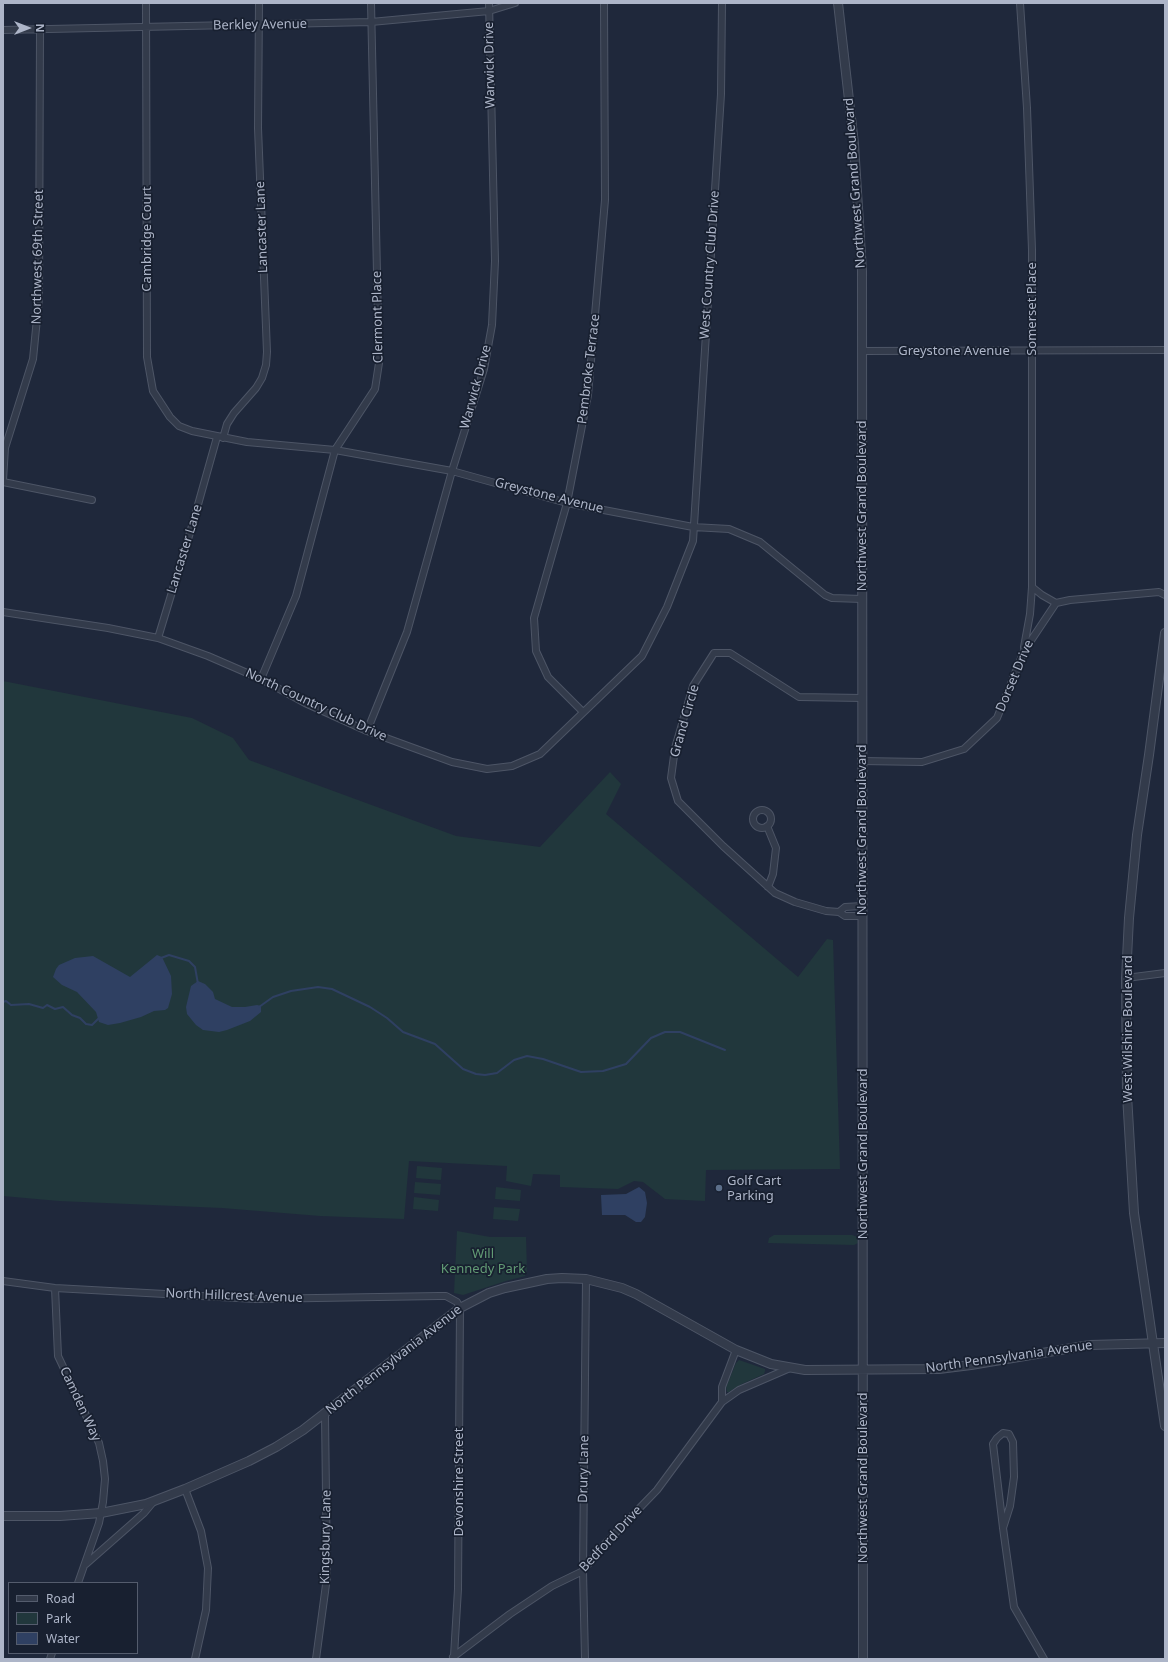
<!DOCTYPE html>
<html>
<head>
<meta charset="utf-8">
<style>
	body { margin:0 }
	#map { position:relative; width:1168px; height:1662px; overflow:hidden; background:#1f283b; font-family:"Noto Sans",sans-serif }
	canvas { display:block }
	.frame { position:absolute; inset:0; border:4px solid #adb5c8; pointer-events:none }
	.legend { position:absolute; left:8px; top:1582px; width:130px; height:72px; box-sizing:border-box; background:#182030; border:1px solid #545c6d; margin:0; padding:5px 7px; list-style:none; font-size:12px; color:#adb5c8 }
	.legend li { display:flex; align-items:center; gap:8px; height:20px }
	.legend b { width:20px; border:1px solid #545c6d }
	.north { position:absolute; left:8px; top:8px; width:40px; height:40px; -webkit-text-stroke:3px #182030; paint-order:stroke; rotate:90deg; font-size:11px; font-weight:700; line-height:16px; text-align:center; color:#adb5c8 }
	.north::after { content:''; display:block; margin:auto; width:14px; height:18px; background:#adb5c8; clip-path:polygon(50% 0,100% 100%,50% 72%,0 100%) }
</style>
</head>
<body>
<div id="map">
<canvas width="1168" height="1662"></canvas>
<div class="frame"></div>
<ul class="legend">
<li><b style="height:5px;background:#333b4b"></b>Road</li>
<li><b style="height:11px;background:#21373c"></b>Park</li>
<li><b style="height:11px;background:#2f4062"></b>Water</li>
</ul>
<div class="north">N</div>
</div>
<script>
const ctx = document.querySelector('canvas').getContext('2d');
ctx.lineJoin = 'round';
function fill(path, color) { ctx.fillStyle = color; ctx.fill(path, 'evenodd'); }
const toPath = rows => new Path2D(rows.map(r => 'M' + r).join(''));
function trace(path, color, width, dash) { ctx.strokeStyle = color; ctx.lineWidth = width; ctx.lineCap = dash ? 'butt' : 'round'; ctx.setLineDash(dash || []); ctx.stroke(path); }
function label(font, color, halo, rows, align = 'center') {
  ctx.font = font + ' "Noto Sans",sans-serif'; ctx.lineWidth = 3.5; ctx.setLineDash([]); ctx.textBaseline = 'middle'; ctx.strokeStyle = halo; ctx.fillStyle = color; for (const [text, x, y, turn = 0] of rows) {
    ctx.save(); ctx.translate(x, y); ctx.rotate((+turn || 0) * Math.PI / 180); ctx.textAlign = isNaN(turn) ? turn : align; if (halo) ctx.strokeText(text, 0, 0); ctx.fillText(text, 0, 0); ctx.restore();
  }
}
const green = toPath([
	[3,681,192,718,233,738,249,760,456,836,540,847,610,772,621,784,606,814,798,977,827,939,833,940,840,1169,706,1170,705,1201,665,1199,643,1182,634,1181,618,1189,560,1187,560,1175,533,1174,531,1186,506,1181,507,1166,409,1161,404,1219,320,1216,222,1208,59,1201,3,1196],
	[417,1166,442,1168,441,1180,416,1178],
	[415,1182,441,1184,440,1195,414,1193],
	[496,1187,521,1190,520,1201,495,1199],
	[414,1197,439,1200,438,1211,413,1209],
	[494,1207,520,1209,518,1221,493,1219],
	[457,1231,490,1237,526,1237,527,1271,525,1276,506,1281,463,1295,454,1293],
	[774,1235,852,1235,857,1237,858,1243,854,1245,768,1243,769,1238],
	[739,1360,765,1369,765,1371,764,1374,742,1384,729,1392,727,1392,726,1387,736,1363]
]);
const water = toPath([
	[157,955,162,957,171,976,172,994,168,1008,165,1010,154,1011,141,1017,120,1023,108,1025,99,1022,96,1012,77,992,62,985,53,977,56,969,59,965,75,958,93,956,130,977],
	[198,981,205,984,213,992,215,999,232,1007,245,1007,257,1005,261,1006,261,1012,250,1021,227,1030,219,1032,203,1030,196,1025,187,1014,186,1007,191,986],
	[639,1187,645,1192,647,1203,645,1217,641,1222,636,1222,625,1215,602,1215,601,1195,626,1194]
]);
const stream = toPath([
	[161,958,169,955,189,961,195,967,198,984],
	[3,1002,6,1001,11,1005,29,1004,43,1008,47,1005,55,1009,63,1007,72,1015,80,1018,86,1024,92,1025,99,1018],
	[259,1007,273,997,291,991,318,987,332,989,370,1007,387,1018,403,1032,435,1044,463,1069,476,1074,485,1075,497,1073,514,1060,527,1056,543,1059,581,1072,603,1071,626,1064,651,1038,665,1032,680,1032,725,1050]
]);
const minor = toPath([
	[146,3,147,357,153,391,170,417,179,426,192,431,247,442,335,450,452,471,567,503,693,527,729,529,760,542,825,595,832,598,862,599],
	[1020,3,1027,108,1032,250,1032,587,1042,595,1056,603],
	[3,30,371,22,489,11,515,3],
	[862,351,1165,350],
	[223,438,227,424,234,413,256,388,262,378,266,365,267,352,258,128,259,3],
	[3,480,5,448,33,359,39,298,40,29],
	[3,482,92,500],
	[3,612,108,628,158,638,208,656,261,679,305,703,367,731,452,762,487,769,512,766,540,754,642,656,667,607,693,541,721,94,722,3],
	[158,638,192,526,217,437],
	[1024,647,1030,614,1032,587],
	[261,679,296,596,335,450,375,389,379,363,371,3],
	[862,698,799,697,730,653,714,653,693,686,675,748,671,778,678,801,723,846,775,893,795,902,826,911,839,912,845,907,862,906],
	[583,712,548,677,536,651,534,618,567,503,588,395,605,200,604,3],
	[367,731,407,632,452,471,484,369,492,325,495,261,489,3],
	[862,761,922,762,964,749,997,718,1024,651,1056,603,1070,600,1159,592,1165,595],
	'753 819a9 9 0 1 1 18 0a9 9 0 1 1-18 0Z',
	[767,826,776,848,773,874,768,887],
	[839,912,845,916,862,916],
	[1126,978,1165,973],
	[3,1281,55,1288,256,1299,439,1296,446,1296,457,1302,460,1308,458,1589,454,1656],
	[55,1288,58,1356,99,1443,103,1461,105,1479,103,1502,99,1523,78,1583],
	[722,1402,722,1387,736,1350],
	[185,1489,201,1531,208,1568,206,1610,195,1659],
	[1003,1528,1010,1506,1014,1477,1013,1442,1009,1434,1003,1433,997,1438,993,1444,1003,1528,1014,1607,1044,1659],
	[86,1564,144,1513,154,1501],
	[453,1657,510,1614,552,1586,583,1571,600,1549,657,1490,722,1402,739,1390,790,1368],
	[50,1659,52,1653],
	[316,1659,327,1577,325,1414],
	[585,1659,583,1571,586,1279]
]);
const tertiary = toPath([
	[838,3,854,144,862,271,863,1659],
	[1165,633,1149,755,1137,835,1129,918,1126,978,1127,1095,1134,1213,1165,1426],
	[3,1516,60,1516,101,1513,146,1504,185,1489,249,1461,276,1447,303,1430,460,1308,489,1293,505,1288,547,1279,562,1278,586,1279,622,1288,636,1294,736,1350,771,1364,805,1370,939,1369,971,1365,1090,1345,1165,1343]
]);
const markers = [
	[719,1188,4,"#5c6f8a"]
];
const streetNames = [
	["Berkley Avenue",260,25,-1],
	["Warwick Drive",490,65,-91],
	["Northwest Grand Boulevard",855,183,-94],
	["Lancaster Lane",262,227,-92],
	["Cambridge Court",147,239,-90],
	["Northwest 69th Street",38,257,-89],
	["West Country Club Drive",710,265,-86],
	["Somerset Place",1032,309,-90],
	["Clermont Place",378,317,-91],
	["Greystone Avenue",954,351],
	["Pembroke Terrace",589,369,-83],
	["Warwick Drive",476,387,-75],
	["Greystone Avenue",549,496,14],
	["Northwest Grand Boulevard",862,506,-90],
	["Lancaster Lane",185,549,-73],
	["Dorset Drive",1015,676,-67],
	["North Country Club Drive",316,705,25],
	["Grand Circle",685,721,-74],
	["Northwest Grand Boulevard",862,830,-90],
	["West Wilshire Boulevard",1128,1029,-90],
	["Northwest Grand Boulevard",863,1154,-90],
	["North Hillcrest Avenue",234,1296,2],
	["North Pennsylvania Avenue",1009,1357,-8],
	["North Pennsylvania Avenue",394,1360,-38],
	["Camden Way",80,1404,65],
	["Drury Lane",584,1469,-89],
	["Northwest Grand Boulevard",863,1478,-90],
	["Devonshire Street",459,1482,-90],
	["Kingsbury Lane",326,1537,-89],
	["Bedford Drive",611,1539,-47]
];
const poiNames = [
	["Golf Cart",727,1181],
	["Parking",727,1196]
];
const parkNames = [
	["Will",483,1254],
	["Kennedy Park",483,1269]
];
fill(green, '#21373c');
fill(water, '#2f4062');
trace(stream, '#2f4062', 2);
trace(minor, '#4d5566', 8);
trace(tertiary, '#4d5566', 10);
trace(minor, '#333b4b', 6);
trace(tertiary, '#333b4b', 8);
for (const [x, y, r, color] of markers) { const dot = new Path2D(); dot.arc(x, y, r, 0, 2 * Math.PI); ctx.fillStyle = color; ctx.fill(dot); trace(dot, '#182030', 1.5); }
label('13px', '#adb5c8', '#182030', streetNames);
label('13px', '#adb5c8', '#182030', poiNames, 'left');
label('13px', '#629b74', '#182030', parkNames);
</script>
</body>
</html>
